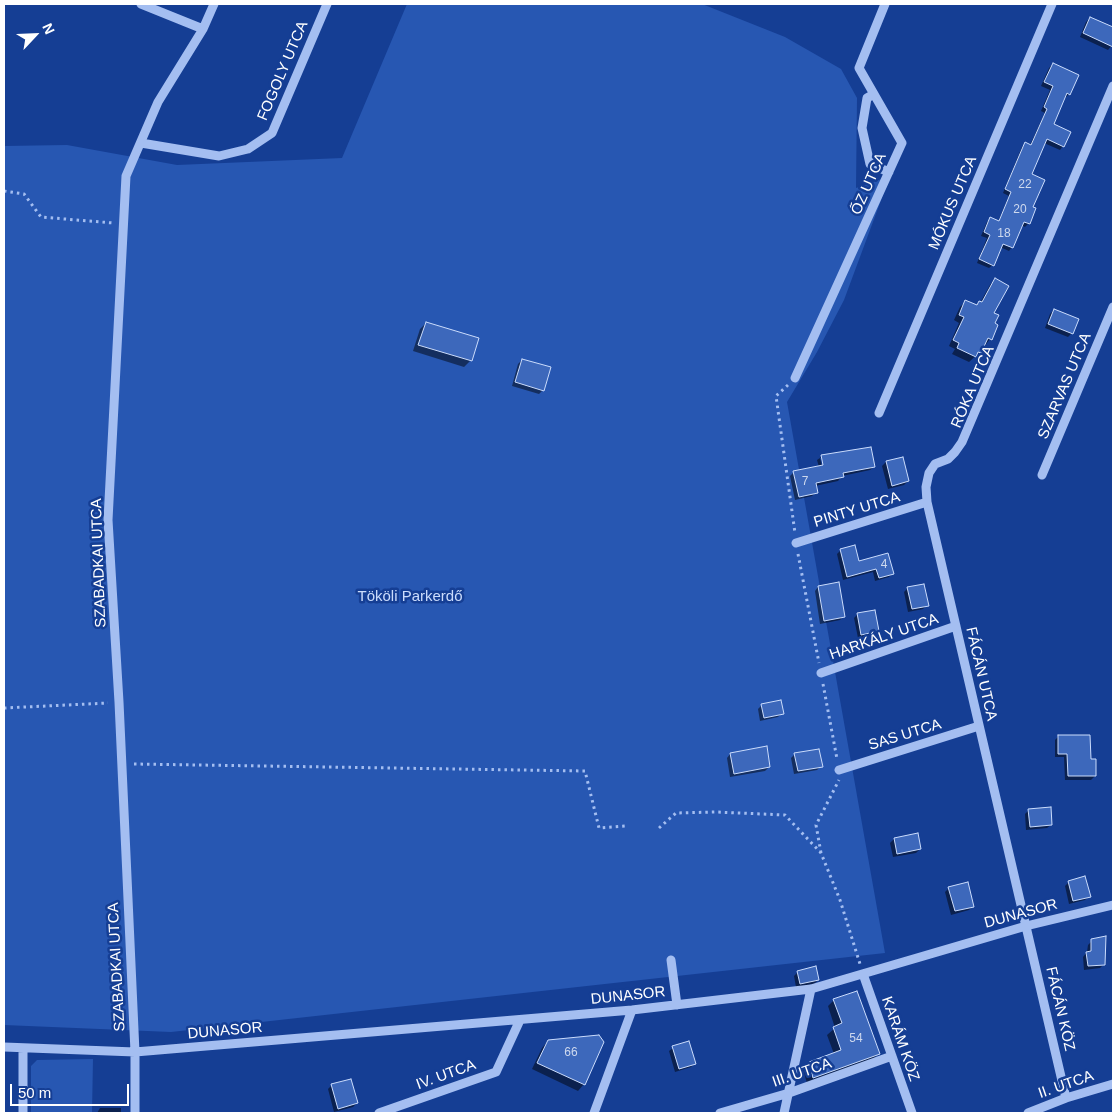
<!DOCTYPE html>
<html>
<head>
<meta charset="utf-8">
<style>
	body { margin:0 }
	#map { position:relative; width:1117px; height:1117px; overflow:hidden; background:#153e94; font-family:Helvetica,sans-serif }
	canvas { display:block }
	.frame { position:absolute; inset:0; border:5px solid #fff; pointer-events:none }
	.north { position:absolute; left:10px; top:10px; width:50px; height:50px; -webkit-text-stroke:4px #153e94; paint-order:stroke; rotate:65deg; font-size:14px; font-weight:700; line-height:20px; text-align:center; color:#fff }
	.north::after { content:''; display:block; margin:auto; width:18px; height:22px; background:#fff; clip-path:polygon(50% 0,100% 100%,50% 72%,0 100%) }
	.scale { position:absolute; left:10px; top:1084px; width:119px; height:22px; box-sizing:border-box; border:2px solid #fff; border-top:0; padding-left:6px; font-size:15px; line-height:18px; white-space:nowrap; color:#fff; -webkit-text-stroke:4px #153e94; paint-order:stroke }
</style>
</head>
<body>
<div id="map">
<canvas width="1117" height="1117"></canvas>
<div class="frame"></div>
<div class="north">N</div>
<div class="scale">50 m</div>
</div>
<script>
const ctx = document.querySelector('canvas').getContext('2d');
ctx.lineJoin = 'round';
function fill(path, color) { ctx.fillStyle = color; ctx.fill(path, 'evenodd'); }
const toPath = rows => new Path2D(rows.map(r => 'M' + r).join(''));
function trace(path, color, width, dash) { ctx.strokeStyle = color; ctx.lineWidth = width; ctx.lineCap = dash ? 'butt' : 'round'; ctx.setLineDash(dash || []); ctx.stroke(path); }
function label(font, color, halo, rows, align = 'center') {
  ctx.font = font + ' Helvetica,sans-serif'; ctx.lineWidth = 5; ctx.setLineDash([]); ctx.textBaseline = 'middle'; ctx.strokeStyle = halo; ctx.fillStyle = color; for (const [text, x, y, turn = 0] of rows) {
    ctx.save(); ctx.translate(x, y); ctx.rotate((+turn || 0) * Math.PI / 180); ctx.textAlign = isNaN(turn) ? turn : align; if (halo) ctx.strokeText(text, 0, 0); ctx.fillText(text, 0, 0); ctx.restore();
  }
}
const green = toPath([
	[407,4,702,4,785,37,841,69,857,98,856,188,890,176,844,300,817,352,787,402,885,953,171,1032,4,1025,4,146,67,145,177,165,342,158],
	[93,1059,92,1113,31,1113,31,1066,37,1060]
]);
const shadow = toPath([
	[1090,18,1113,29,1113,44,1108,50,1080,37,1086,22],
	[1053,64,1069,94,1066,97,1064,97,1052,124,1063,146,1060,150,1044,143,1030,175,1031,208,1029,223,1025,227,1021,225,1012,247,1009,251,1000,247,993,265,989,268,977,263,987,238,981,236,987,222,990,219,998,222,1009,196,1003,193,1022,147,1025,144,1030,145,1045,113,1041,111,1050,90,1041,86,1049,68],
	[995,279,992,314,993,324,990,339,980,352,969,362,952,354,955,349,949,346,959,323,954,320,960,307,966,301,975,306,980,303,990,285],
	[1054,310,1072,333,1068,337,1045,328,1050,314],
	[426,323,471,360,464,367,413,351,420,329],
	[522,360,543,390,539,394,512,386,518,364],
	[821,457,874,466,870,470,842,476,838,481,815,486,816,492,812,496,795,500,790,476,794,472,819,467,817,460,820,458,823,471,825,471,823,458,820,458],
	[886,462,908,481,904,485,888,489,882,466],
	[841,550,858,563,893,573,889,577,875,581,873,572,843,580,837,554],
	[818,587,843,616,840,620,820,624,815,591],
	[908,588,927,605,923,609,908,612,904,592],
	[858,614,878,631,874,635,858,638,854,618],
	[762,705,782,713,778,717,760,721,758,709],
	[1059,736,1089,760,1095,776,1091,780,1065,780,1064,757,1055,757,1055,740],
	[730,754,769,767,765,771,730,777,727,758],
	[795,754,821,766,817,770,794,774,791,758],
	[1029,810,1051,825,1047,828,1026,830,1025,814],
	[894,839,920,849,916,853,893,857,890,843],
	[1069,882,1089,896,1085,900,1069,904,1065,886],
	[949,888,973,906,969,910,951,915,945,892],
	[1092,941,1104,964,1100,968,1084,970,1083,957,1087,952,1088,945],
	[798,972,818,980,814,984,796,987,794,976],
	[834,1000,878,1054,872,1060,807,1083,803,1070,809,1063,834,1054,827,1035,835,1028,828,1006],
	[548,1041,584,1084,578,1091,532,1069,542,1048],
	[673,1048,695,1063,691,1067,675,1072,669,1051],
	[332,1085,357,1103,353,1107,334,1112,328,1089],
	[100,1108,121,1108,121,1113,97,1113]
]);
const building = toPath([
	[1090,17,1113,27,1113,47,1083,33,1090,17],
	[1053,63,1079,75,1070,95,1067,93,1054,124,1071,132,1064,147,1047,139,1032,174,1045,180,1033,207,1036,208,1030,224,1024,222,1013,248,1003,244,994,266,979,259,990,235,984,232,990,217,999,221,1011,192,1005,189,1025,142,1031,145,1047,109,1044,107,1053,86,1044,82,1053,63],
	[995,278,1009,286,994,313,999,315,995,323,998,325,992,340,988,338,981,353,978,352,976,357,957,348,959,343,953,340,964,317,959,315,965,300,977,305,979,301,982,302,995,278],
	[1054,309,1079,319,1073,334,1048,324,1054,309],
	[426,322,479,338,472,361,418,345,426,322],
	[522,359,551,367,544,391,515,382,522,359],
	[871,447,875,467,843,473,844,477,816,483,818,493,799,497,793,471,823,465,821,455,871,447],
	[903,457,909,481,892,486,886,461,903,457],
	[855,545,859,561,888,553,894,574,879,578,876,569,847,577,840,549,855,545],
	[839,582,845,617,824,621,818,586,839,582],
	[924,584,929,606,912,609,907,587,924,584],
	[875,610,879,631,861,635,857,613,875,610],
	[781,700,784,714,764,718,761,704,781,700],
	[1058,735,1090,735,1091,759,1096,759,1096,776,1068,776,1067,754,1058,754,1058,735],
	[767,746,770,767,734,774,730,753,767,746],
	[819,749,823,767,798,771,794,753,819,749],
	[1051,807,1052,825,1030,827,1028,809,1051,807],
	[918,833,921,849,897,854,894,838,918,833],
	[1085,876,1091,897,1073,901,1068,881,1085,876],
	[968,882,974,907,955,911,948,887,968,882],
	[1106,936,1105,965,1088,966,1086,952,1091,951,1091,939,1106,936],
	[816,966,819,980,800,984,797,971,816,966],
	[857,991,880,1054,813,1078,809,1062,841,1050,833,1027,842,1023,833,999,857,991],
	[599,1035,604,1042,585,1085,537,1063,548,1040,599,1035],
	[689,1041,696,1064,679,1069,672,1046,689,1041],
	[351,1079,358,1103,338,1109,331,1084,351,1079]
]);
const path = toPath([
	[4,191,24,194,41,217,113,223],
	[788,385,776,396,795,533],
	[798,554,819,663],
	[823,684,837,759],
	[4,708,108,703],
	[134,764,585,771,599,828,626,826],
	[659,828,676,813,716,812,785,815,821,853,840,900,860,964],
	[821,853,816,825,839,780]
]);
const minor = toPath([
	[141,4,203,29],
	[874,94,867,98,862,128,870,164,889,172],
	[141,143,219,156,248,149,272,133,327,4],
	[795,378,902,143,859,68,885,4],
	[879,413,1052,4],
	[1042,475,1113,307],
	[796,543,927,502],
	[821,673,956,626],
	[839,770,979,726],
	[671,960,677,1005],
	[863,974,912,1113],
	[4,1047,135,1052,632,1010,811,989,1026,926,1113,905],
	[1066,1098,927,502,926,487,929,473,935,464,948,459,955,452,962,442,1113,86],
	[23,1113,23,1048],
	[135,1113,135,1052,119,702,108,520,126,176,158,102,203,29,214,4],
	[379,1113,496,1072,520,1020],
	[594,1113,632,1010],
	[720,1113,789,1093,892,1056],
	[784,1113,811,989],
	[1028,1113,1066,1098,1113,1084]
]);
const numberNames = [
	["22",1025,185],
	["20",1020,210],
	["18",1004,234],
	["7",805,482],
	["4",884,565],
	["54",856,1039],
	["66",571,1053]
];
const streetNames = [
	["FOGOLY UTCA",283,71,-67],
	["ŐZ UTCA",869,184,-66],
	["MÓKUS UTCA",953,203,-67],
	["SZARVAS UTCA",1065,386,-67],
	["RÓKA UTCA",973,387,-67],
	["PINTY UTCA",857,510,-17],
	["SZABADKAI UTCA",99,563,-92],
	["HARKÁLY UTCA",884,637,-19],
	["FÁCÁN UTCA",981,674,77],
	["SAS UTCA",905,735,-17],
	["DUNASOR",1021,914,-15],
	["SZABADKAI UTCA",117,967,-93],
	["DUNASOR",628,996,-6],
	["FÁCÁN KÖZ",1060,1009,77],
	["DUNASOR",225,1031,-5],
	["KARÁM KÖZ",900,1039,71],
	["III. UTCA",802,1073,-19],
	["IV. UTCA",446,1075,-20],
	["II. UTCA",1066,1085,-19]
];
const parkNames = [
	["Tököli Parkerdő",410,597]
];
fill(green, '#2757b2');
fill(shadow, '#0007');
fill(building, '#3d68bb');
trace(building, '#cbdcfc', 1);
trace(path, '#a4bef1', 3, [2.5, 4]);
trace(minor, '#a4bef1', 9);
label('12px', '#ced9ee', null, numberNames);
label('15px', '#fff', '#153e94', streetNames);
label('15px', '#cbdcfc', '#153e94', parkNames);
</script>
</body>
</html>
